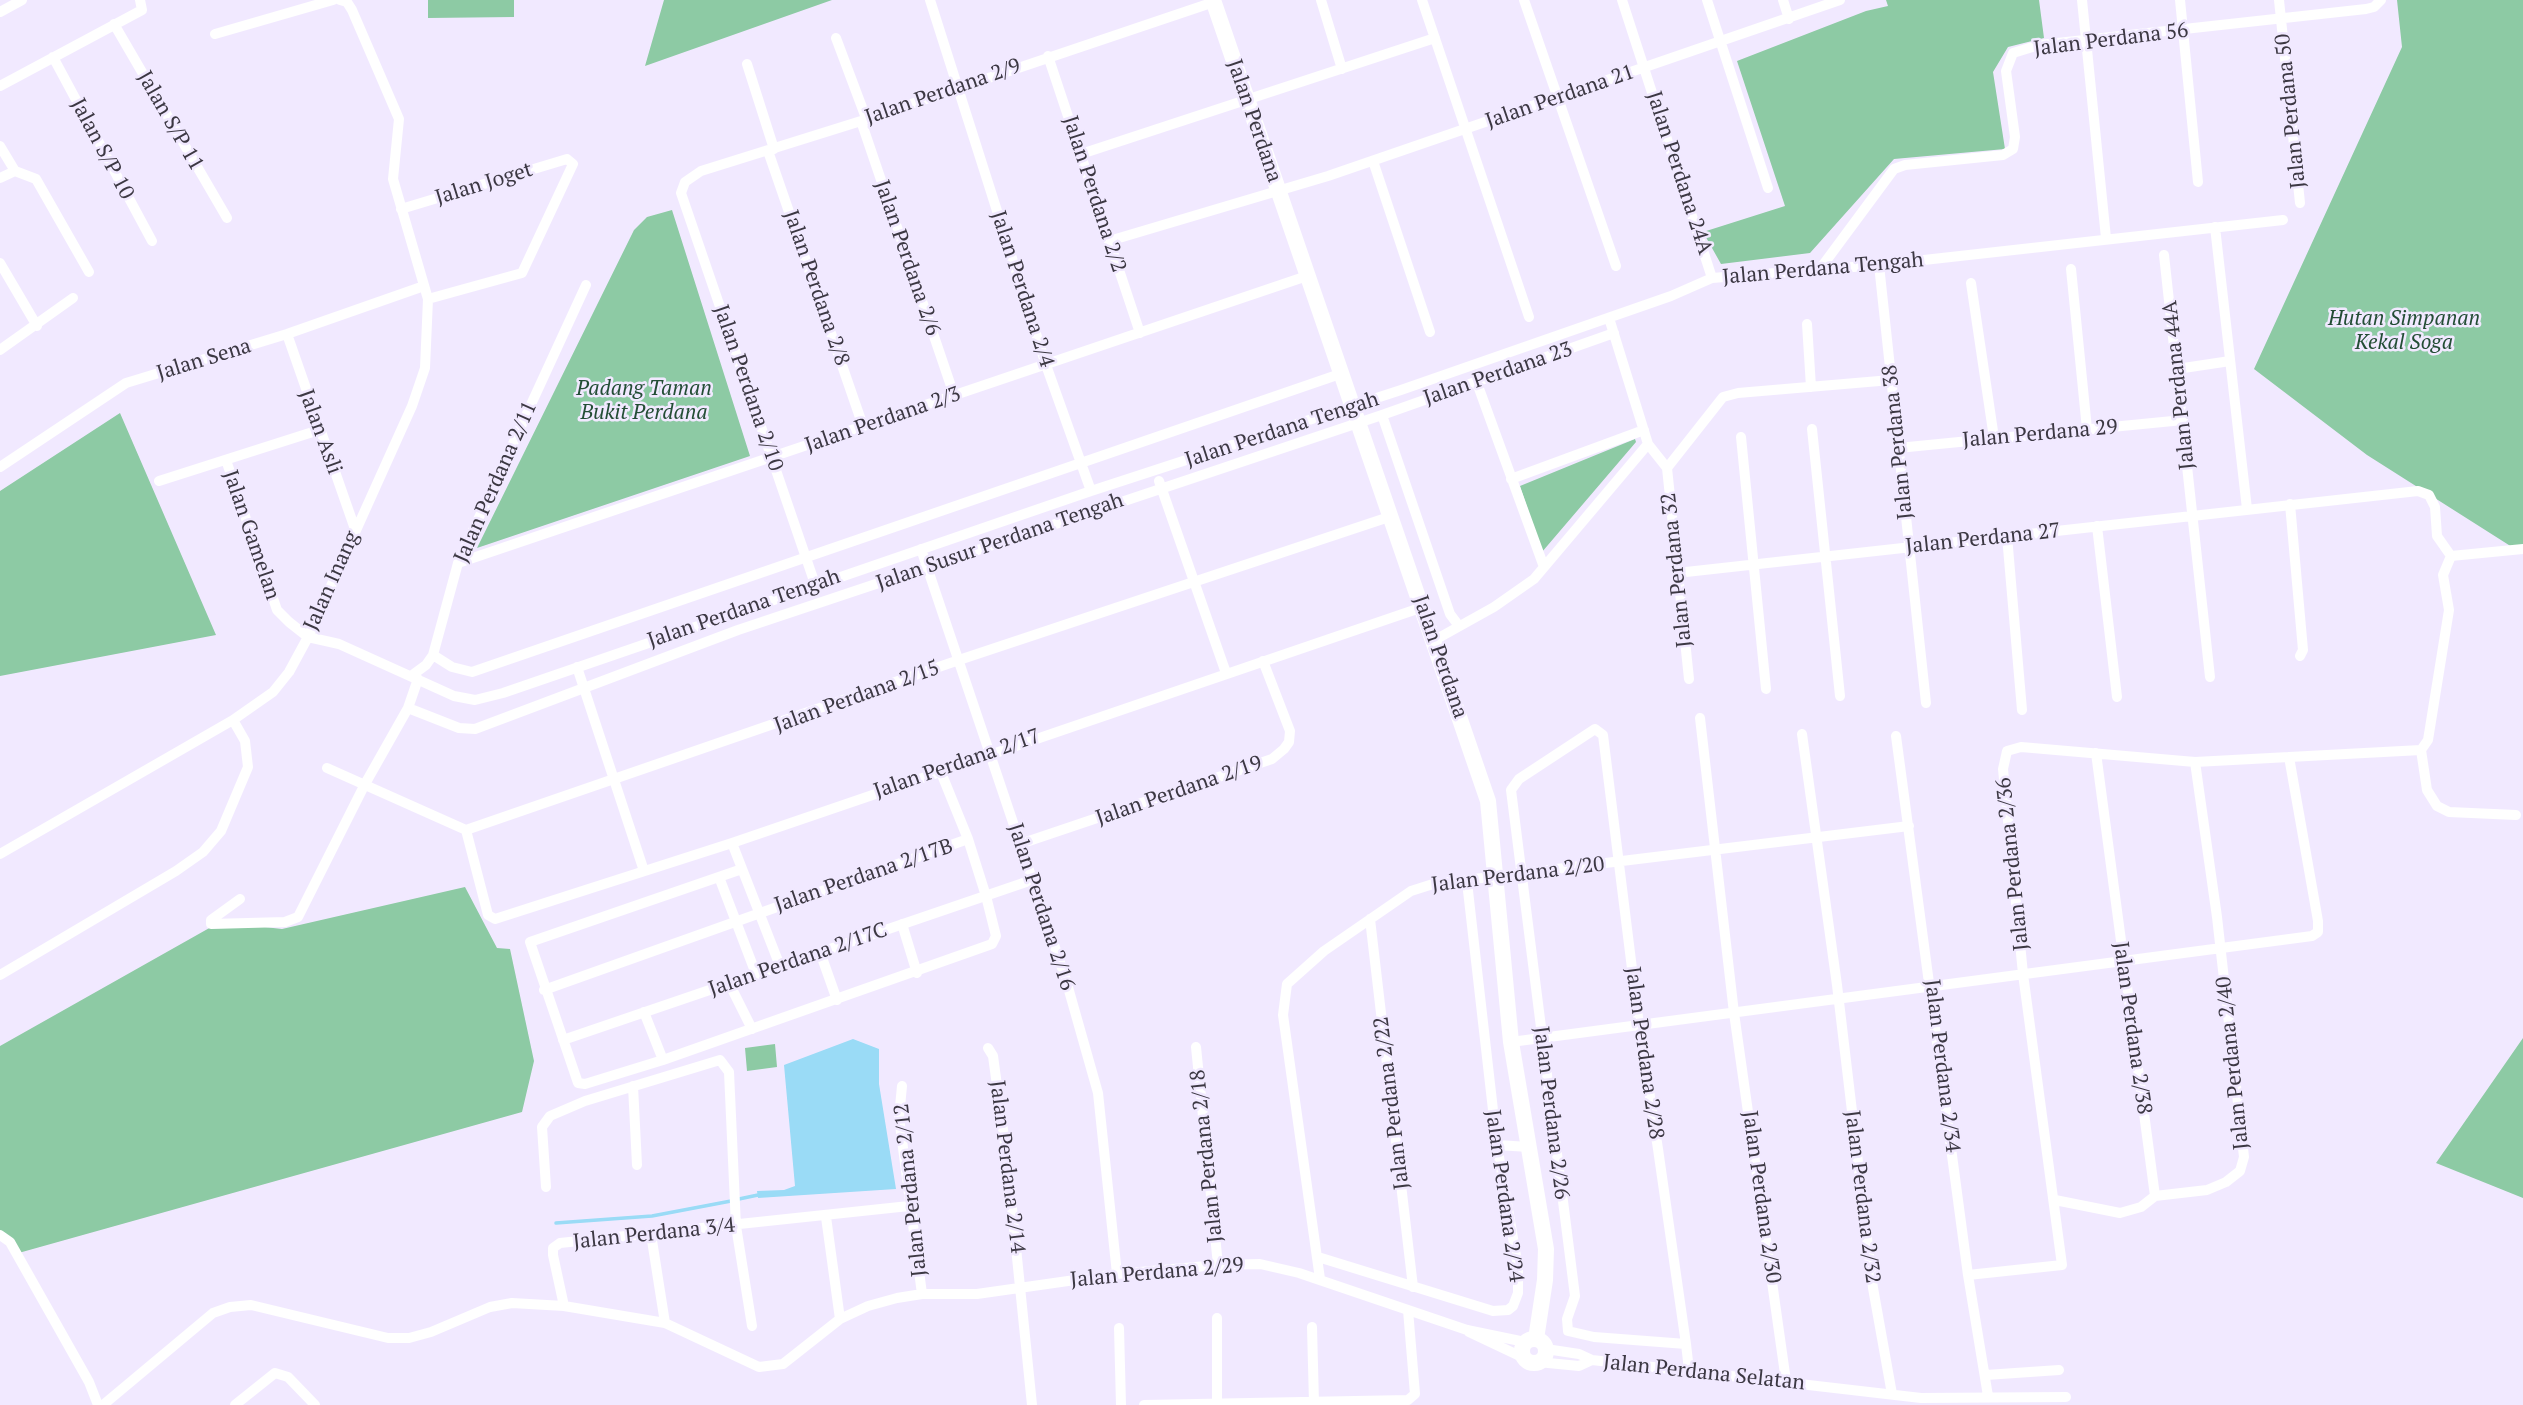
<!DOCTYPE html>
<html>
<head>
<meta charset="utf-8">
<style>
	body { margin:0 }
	canvas { display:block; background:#f1e9ff }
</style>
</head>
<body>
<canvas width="2523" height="1405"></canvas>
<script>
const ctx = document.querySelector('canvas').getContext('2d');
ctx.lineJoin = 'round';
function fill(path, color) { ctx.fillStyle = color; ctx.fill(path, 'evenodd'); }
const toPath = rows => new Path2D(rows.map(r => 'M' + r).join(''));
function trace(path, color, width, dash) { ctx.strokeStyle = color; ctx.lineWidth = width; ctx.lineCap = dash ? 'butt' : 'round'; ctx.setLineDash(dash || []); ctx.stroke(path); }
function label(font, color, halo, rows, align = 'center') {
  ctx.font = font + ' "PT Serif",serif'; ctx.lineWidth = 5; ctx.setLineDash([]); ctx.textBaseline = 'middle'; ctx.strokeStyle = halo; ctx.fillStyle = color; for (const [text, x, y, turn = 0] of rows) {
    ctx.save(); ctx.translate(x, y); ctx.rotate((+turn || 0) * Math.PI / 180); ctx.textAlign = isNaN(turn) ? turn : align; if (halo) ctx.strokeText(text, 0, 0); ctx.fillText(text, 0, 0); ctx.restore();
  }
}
const green = toPath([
	[428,0,514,0,514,17,428,18],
	[664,0,832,0,645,66],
	[1886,0,2039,0,2044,38,2008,47,1993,72,2005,149,1894,159,1810,253,1721,264,1703,232,1785,206,1737,61,1866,11,1888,6],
	[2397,0,2523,0,2523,554,2367,455,2254,369,2402,47],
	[672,210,750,456,477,548,634,230,647,217],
	[120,413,216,635,0,676,0,491],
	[1635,439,1636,442,1542,552,1520,486],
	[465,887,497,948,510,949,534,1061,522,1112,15,1254,0,1231,0,1046,220,922,282,929],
	[2523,1038,2523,1198,2436,1163],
	[775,1044,777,1067,747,1071,745,1048]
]);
const water = toPath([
	[853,1039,879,1049,879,1084,896,1189,758,1198,757,1191,784,1190,795,1186,784,1065]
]);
const stream = toPath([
	[739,1199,758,1195],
	[556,1223,652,1216,731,1201]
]);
const street = toPath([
	[930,0,1046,365,1091,491],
	[1321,0,1342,69],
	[1422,0,1529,317],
	[1524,0,1616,266],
	[1622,0,1712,278],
	[1707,0,1768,188],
	[1783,0,1789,19],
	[2082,0,2106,238],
	[2180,0,2198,182],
	[2279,0,2300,203],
	[0,12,22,0],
	[114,24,227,218],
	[215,34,333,0],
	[836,38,866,118],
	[1048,56,1140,333],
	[53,57,152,241],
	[747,64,774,149],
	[0,86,142,10,140,0],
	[861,121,954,395],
	[0,146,15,171,36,179,89,272],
	[768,151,863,426],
	[1081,154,1435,38],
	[1373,161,1430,332],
	[0,178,15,171],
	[401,209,567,159,573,164,522,273,428,299],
	[2215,227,2247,509],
	[1109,241,1328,176,1840,0],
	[2164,255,2210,677],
	[0,263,37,326],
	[1879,265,1926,703],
	[1820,269,1894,169,1905,165,2003,155,2013,149,2015,137,2006,71,2013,53,2039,45,2366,9,2374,7,2381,0],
	[2071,269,2087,429],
	[1971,283,1994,438],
	[1609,318,1648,444,1667,468],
	[1807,324,1811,387],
	[287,334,355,529],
	[0,350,73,298],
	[2177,369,2230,361],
	[1477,383,1544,567],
	[1812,429,1840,696],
	[1741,437,1766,689],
	[1898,448,2183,420],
	[226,460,277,610,289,622,308,637,339,644,454,696,475,700,503,693,1091,491,1401,390,1671,296,1712,278,1879,265,2283,220],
	[0,467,126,383,287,334,424,286],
	[1511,479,1644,430],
	[159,481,319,430],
	[1159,481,1226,673],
	[2290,504,2303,650,2300,656],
	[2097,526,2117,697],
	[2007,536,2022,710],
	[921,549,1066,980,1098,1093,1117,1274],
	[2451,556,2523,549],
	[458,563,1307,276],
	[1677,573,2418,491,2429,495,2435,507,2437,536,2451,556,2443,575,2449,610,2428,740,2421,750,2427,790,2437,806,2449,812,2516,815],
	[815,584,681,193,685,182,701,171,861,121,1214,2],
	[1459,626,1450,614,1382,415,1614,333],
	[1433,641,1494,607,1534,579,1648,444],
	[433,655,452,667,472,672,1340,374],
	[577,667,644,871],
	[411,676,426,665,433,655,458,563,586,285],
	[1689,679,1667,468,1723,397,1738,393,1891,380],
	[408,708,459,728,475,729,738,630,1382,415],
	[1700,718,1734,1013,1786,1381],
	[1802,734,1837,985,1873,1288,1892,1394],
	[1896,736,1968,1275,1988,1396],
	[2096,753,2155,1196],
	[327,768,466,830,959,660,1392,516],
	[466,830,488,915,495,919,732,843,1423,607],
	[732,843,780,966],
	[1020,844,1272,759,1284,749,1289,742,1290,731,1263,661],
	[0,854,233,720,273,692,289,672,308,637,412,406,425,368,428,299,393,179,399,119,352,10,347,2,340,0],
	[742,869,530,942,578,1083,585,1084,663,1060,992,944,996,936,986,896,968,839,940,770],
	[719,877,756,974],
	[240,899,211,920,211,924,285,922,298,917,365,784,408,708,418,679],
	[1370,919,1413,1287],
	[902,924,917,973],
	[820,952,837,1000],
	[0,975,176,871,203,852,221,831,248,767,245,741,233,720],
	[729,983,752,1029],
	[544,990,968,839],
	[644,1012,663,1060],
	[563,1040,1032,880],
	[1511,1042,2312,936,2318,932,2318,921,2289,757],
	[1196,1047,1218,1265],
	[988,1048,993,1056,1007,1159,1032,1405],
	[633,1086,637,1165],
	[902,1086,899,1117,922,1294],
	[1497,1145,1529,1147],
	[546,1187,542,1127,550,1116,585,1101,720,1060,729,1072,736,1226,752,1326],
	[2055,1200,2120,1213,2141,1207,2155,1196,2207,1190,2226,1182,2240,1171,2244,1157,2217,917,2195,762],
	[909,1206,560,1243,553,1248,553,1255,564,1306,665,1323,759,1367,783,1364,840,1319,868,1306,897,1298,922,1294,977,1294,1117,1274,1218,1265,1260,1264,1299,1273,1467,1330,1525,1342],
	[826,1217,840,1319],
	[651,1234,665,1323],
	[0,1235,10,1242,89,1382,98,1405],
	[1318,1257,1493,1311,1508,1310,1513,1306,1518,1293,1518,1267,1497,1145,1467,882],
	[1968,1275,2062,1265,2023,974,2003,769,2007,751,2021,747,2195,762,2421,750],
	[1320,1279,1283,1015,1287,984,1324,951,1411,891,1433,884,1909,826],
	[1312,1327,1314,1403],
	[1119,1328,1121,1405],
	[1469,1332,1524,1358],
	[1686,1344,1594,1337,1568,1331,1567,1319,1575,1296,1511,790,1519,779,1595,729,1603,735,1639,1025,1658,1149,1686,1344,1689,1370],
	[1546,1349,1579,1354,1592,1360,1921,1398,2066,1397],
	[1538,1362,1579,1366,1592,1360],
	[1986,1375,2059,1370],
	[1217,1404,1217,1318],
	[103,1405,213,1313,230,1307,251,1305,388,1338,409,1338,431,1332,490,1307,512,1303,564,1306],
	[235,1405,275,1373,288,1377,315,1405],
	[1144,1405,1408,1400,1415,1394,1408,1310]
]);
const secondary = toPath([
	[1213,0,1488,801,1511,1042,1546,1249,1545,1280,1536,1339],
	'1522 1351a12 12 0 1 1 24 0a12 12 0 1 1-24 0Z'
]);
const streetNames = [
	["Jalan Perdana 56",2111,40,-7],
	["Jalan Perdana 2/9",943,92,-19],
	["Jalan Perdana 21",1560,97,-19],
	["Jalan Perdana 50",2291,111,-96],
	["Jalan S/P 11",170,121,60],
	["Jalan Perdana",1254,121,71],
	["Jalan S/P 10",102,149,62],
	["Jalan Perdana 24A",1679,173,72],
	["Jalan Joget",484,184,-17],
	["Jalan Perdana 2/2",1094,194,72],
	["Jalan Perdana 2/6",907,258,71],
	["Jalan Perdana Tengah",1823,269,-5],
	["Jalan Perdana 2/8",816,288,71],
	["Jalan Perdana 2/4",1022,289,72],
	["Jalan Sena",204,360,-17],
	["Jalan Perdana 23",1498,374,-19],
	["Jalan Perdana 44A",2179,385,-96],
	["Jalan Perdana 2/10",748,388,71],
	["Jalan Perdana 2/3",883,420,-19],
	["Jalan Perdana Tengah",1282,430,-18],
	["Jalan Asli",320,432,70],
	["Jalan Perdana 29",2040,434,-5],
	["Jalan Perdana 38",1898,442,-96],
	["Jalan Perdana 2/11",496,482,-66],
	["Jalan Gamelan",251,535,71],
	["Jalan Perdana 27",1983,539,-6],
	["Jalan Susur Perdana Tengah",1000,542,-19],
	["Jalan Perdana 32",1677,570,-96],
	["Jalan Inang",332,581,-66],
	["Jalan Perdana Tengah",744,609,-19],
	["Jalan Perdana",1440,657,71],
	["Jalan Perdana 2/15",857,697,-20],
	["Jalan Perdana 2/17",957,764,-19],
	["Jalan Perdana 2/19",1179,791,-19],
	["Jalan Perdana 2/36",2013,864,-96],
	["Jalan Perdana 2/20",1518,875,-7],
	["Jalan Perdana 2/17B",864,876,-19],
	["Jalan Perdana 2/16",1041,907,72],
	["Jalan Perdana 2/17C",798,960,-19],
	["Jalan Perdana 2/38",2132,1028,82],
	["Jalan Perdana 2/28",1644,1053,82],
	["Jalan Perdana 2/40",2233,1063,-96],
	["Jalan Perdana 2/34",1942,1066,83],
	["Jalan Perdana 2/22",1392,1103,-97],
	["Jalan Perdana 2/26",1551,1113,83],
	["Jalan Perdana 2/18",1207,1156,-96],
	["Jalan Perdana 2/14",1007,1167,83],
	["Jalan Perdana 2/12",911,1190,-96],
	["Jalan Perdana 2/24",1504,1196,82],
	["Jalan Perdana 2/30",1761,1197,82],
	["Jalan Perdana 2/32",1862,1197,83],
	["Jalan Perdana 3/4",654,1234,-6],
	["Jalan Perdana 2/29",1157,1273,-5],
	["Jalan Perdana Selatan",1704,1373,6]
];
const parkNames = [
	["Hutan Simpanan",2404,319],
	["Kekal Soga",2404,343],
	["Padang Taman",644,389],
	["Bukit Perdana",644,413]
];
fill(green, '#8dcaa4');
fill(water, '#9adbf6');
trace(stream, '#9adbf6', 3.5);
trace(street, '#fff', 10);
trace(secondary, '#fff', 16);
label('21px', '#3c3843', '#f1e9ff', streetNames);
label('italic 21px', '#234d35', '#f1e9ff', parkNames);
</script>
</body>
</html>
